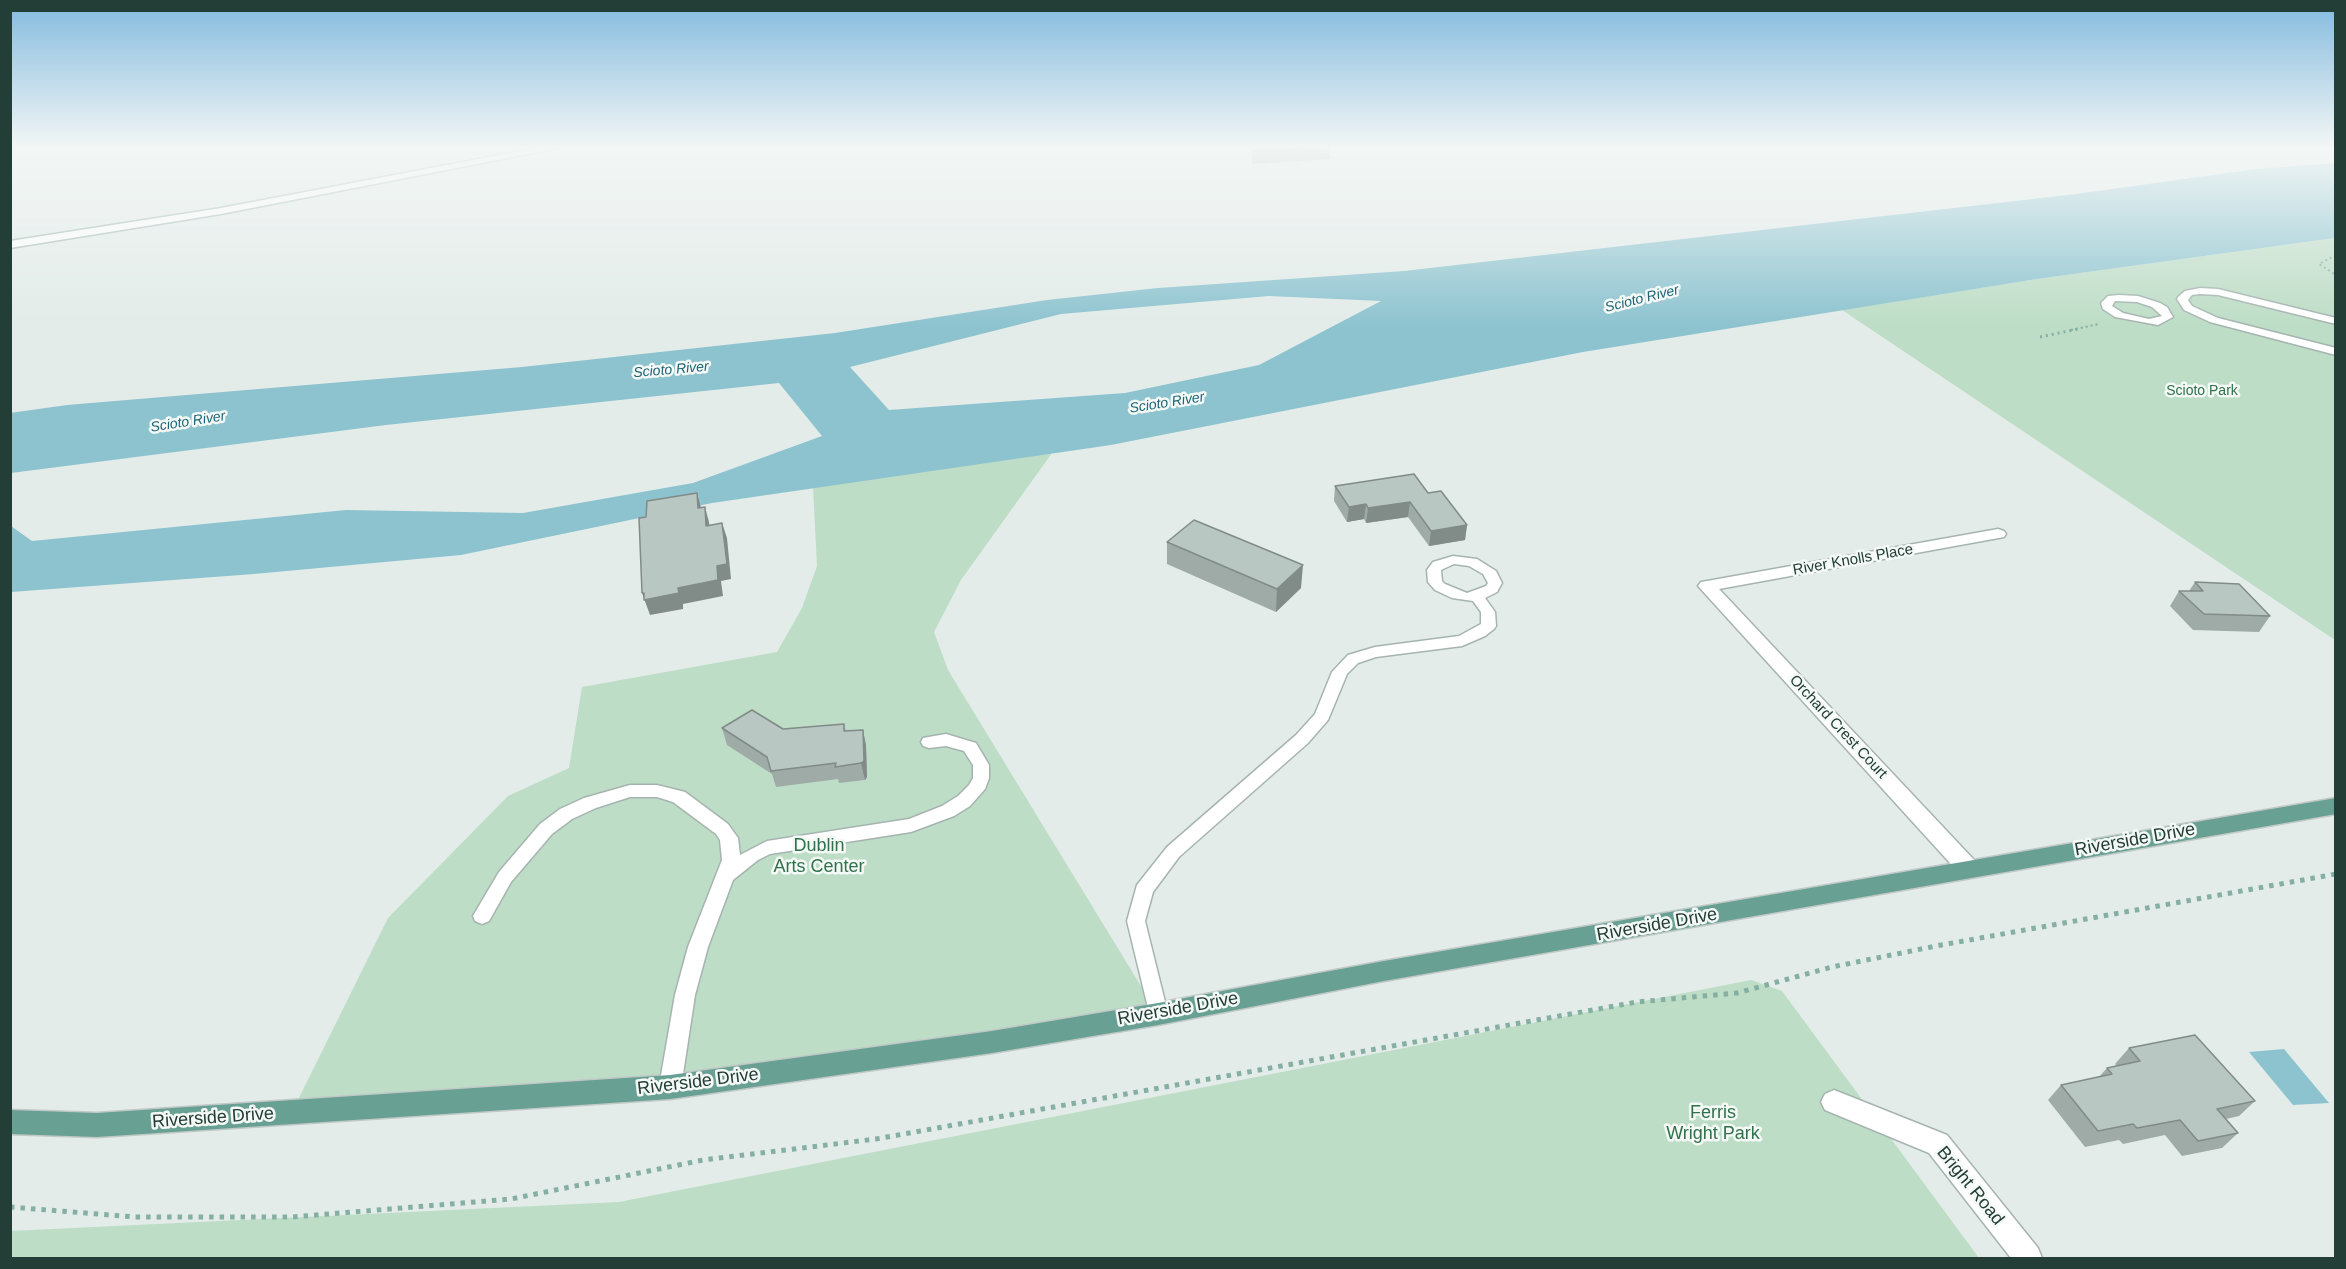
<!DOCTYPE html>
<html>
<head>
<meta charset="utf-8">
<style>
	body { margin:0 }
	#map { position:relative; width:2346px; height:1269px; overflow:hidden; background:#e3ece9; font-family:Helvetica,sans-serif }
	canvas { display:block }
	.frame { position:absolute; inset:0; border:12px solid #233d37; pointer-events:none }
</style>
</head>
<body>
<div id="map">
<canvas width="2346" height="1269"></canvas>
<div class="frame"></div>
</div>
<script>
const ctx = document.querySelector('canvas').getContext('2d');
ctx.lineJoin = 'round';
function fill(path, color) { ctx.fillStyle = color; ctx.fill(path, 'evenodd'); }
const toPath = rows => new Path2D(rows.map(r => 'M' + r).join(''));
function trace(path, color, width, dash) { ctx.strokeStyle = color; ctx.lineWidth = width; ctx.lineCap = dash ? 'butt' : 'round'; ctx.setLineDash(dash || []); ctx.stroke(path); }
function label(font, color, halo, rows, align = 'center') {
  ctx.font = font + ' Helvetica,sans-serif'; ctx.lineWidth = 5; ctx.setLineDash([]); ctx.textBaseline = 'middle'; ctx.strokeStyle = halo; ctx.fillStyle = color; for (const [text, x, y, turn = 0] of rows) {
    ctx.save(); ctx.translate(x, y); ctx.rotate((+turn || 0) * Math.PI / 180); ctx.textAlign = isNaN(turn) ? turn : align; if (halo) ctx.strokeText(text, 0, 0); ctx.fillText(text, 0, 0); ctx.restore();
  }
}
const green = toPath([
	[2335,238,2335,640,1842,310,2037,279],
	[1052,453,961,580,934,632,948,670,1158,1014,670,1087,292,1112,388,918,508,796,569,768,582,687,777,652,802,608,817,566,813,487],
	[1751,980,1782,991,1979,1258,11,1258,10,1231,619,1202]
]);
const water = toPath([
	[2335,163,2335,238,2037,279,1583,352,1111,445,712,503,461,555,254,574,11,592,11,526,32,541,346,510,523,513,693,483,822,436,779,383,386,425,11,473,10,413,67,405,522,367,835,333,1047,300,1158,288,1404,271,2076,194,2256,169],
	[1269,296,1381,301,1259,365,1125,393,889,410,850,367,1061,314],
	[2284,1049,2329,1103,2293,1105,2249,1052]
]);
const pathFar2 = toPath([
	[2336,255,2319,264,2336,275],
	[2071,330,2099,324]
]);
const pathFar1 = toPath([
	[2040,337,2078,329]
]);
const path = toPath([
	[10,1207,135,1217,292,1217,511,1199,703,1160,876,1139,1637,1002,1737,993,1832,967,1936,946,2336,874]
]);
const lane = toPath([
	[2200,288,2218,289,2336,318,2336,324,2218,295,2200,294,2192,295,2188,300,2192,306,2218,318,2336,348,2336,355,2210,322,2184,310,2177,299,2178,297,2185,291,2200,288],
	[2119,295,2138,296,2160,303,2167,307,2173,317,2158,325,2115,317,2103,309,2101,303,2108,296,2119,295],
	[2115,301,2137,302,2152,307,2162,316,2149,319,2123,313,2112,306,2115,301],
	[1453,556,1477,559,1496,571,1502,583,1497,592,1485,598,1495,612,1496,626,1494,629,1485,636,1462,646,1376,657,1358,663,1347,674,1328,720,1308,743,1179,857,1153,892,1145,921,1168,1014,1165,1020,1158,1023,1151,1020,1127,921,1137,885,1167,847,1296,735,1315,714,1332,672,1348,655,1375,647,1459,636,1481,624,1481,612,1473,601,1452,598,1435,590,1428,582,1427,570,1433,562,1453,556],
	[1454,564,1469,566,1483,574,1488,583,1486,586,1467,593,1445,584,1442,581,1441,570,1454,564],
	[946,734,976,743,989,765,989,778,985,789,970,806,954,816,911,832,770,854,758,860,733,880,708,947,695,995,681,1087,678,1094,670,1097,662,1094,659,1087,675,995,688,947,722,860,720,840,716,834,673,802,657,797,630,797,596,808,572,819,552,834,511,882,489,921,482,924,475,921,473,916,499,872,540,824,560,809,584,798,630,785,657,785,685,792,728,824,738,838,740,855,767,841,909,819,942,806,958,796,969,785,973,778,973,765,964,751,946,746,929,748,923,746,921,742,923,738,946,734]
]);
const street = toPath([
	[1998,529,2004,531,2006,534,2004,537,1719,589,1976,862,1979,868,1976,874,1968,877,1960,874,1698,586,1701,582,1707,581,1998,529],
	[1834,1090,1947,1135,2038,1248,2042,1258,2011,1258,1929,1153,1825,1110,1821,1102,1825,1094,1834,1090]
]);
const secondary = toPath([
	[536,148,559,148,221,214,10,248,10,241,221,208,536,148]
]);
const primary = toPath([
	[2336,798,2336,814,1384,981,1158,1025,992,1053,670,1099,97,1137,10,1134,10,1110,97,1113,670,1075,992,1031,1158,1003,1384,961,2336,798]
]);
const wall = toPath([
	[1258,148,1330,148,1330,159,1252,164,1253,152],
	[1335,486,1428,493,1467,525,1465,540,1429,546,1408,517,1366,523,1364,519,1347,522,1334,501],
	[1167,542,1301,588,1276,612,1167,564],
	[2195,582,2270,616,2259,632,2193,630,2170,606,2179,591,2189,591],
	[844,724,846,731,863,730,866,746,867,777,865,780,839,783,838,779,776,787,772,774,727,745,722,728,783,729],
	[2129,1048,2255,1101,2239,1116,2226,1119,2238,1133,2222,1148,2182,1156,2165,1135,2123,1144,2119,1140,2085,1147,2048,1100,2061,1085,2099,1077,2107,1068,2117,1066,2115,1064]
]);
const shadedWall = toPath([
	[697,493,701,508,698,508],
	[1410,502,1408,517,1366,523,1368,508],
	[1366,504,1364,519,1347,522,1349,507],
	[705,507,709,522,711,541,706,526],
	[722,523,727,538,731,579,721,581,723,596,683,604,683,609,650,615,642,593,678,588,717,566],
	[1467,525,1465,540,1429,546,1431,531],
	[1303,565,1301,588,1276,612,1277,589],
	[863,730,866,746,867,777,865,780,861,763]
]);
const building = toPath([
	[1258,148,1320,148,1253,152,1258,148],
	[1414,474,1428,493,1441,491,1467,525,1431,531,1410,502,1368,508,1366,504,1349,507,1335,486,1414,474],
	[697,493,698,508,705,507,706,526,722,523,727,564,717,566,718,580,678,588,679,593,644,600,644,593,642,593,639,518,646,517,647,501,697,493],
	[1194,520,1303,565,1277,589,1167,542,1194,520],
	[2195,582,2239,584,2270,616,2204,614,2179,591,2203,591,2195,582],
	[752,710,783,729,844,724,844,731,863,730,864,761,861,763,835,767,836,763,771,771,767,757,722,728,752,710],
	[2195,1035,2255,1101,2217,1109,2238,1133,2198,1141,2180,1120,2137,1128,2133,1124,2098,1131,2061,1085,2112,1074,2107,1068,2140,1061,2129,1048,2195,1035]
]);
const farWaternames = [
	["Scioto River",1642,299,-14],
	["Scioto River",671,370,-5],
	["Scioto River",1167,403,-9],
	["Scioto River",188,422,-9]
];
const farParknames = [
	["Scioto Park",2202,391]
];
const streetNames = [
	["River Knolls Place",1853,560,-10],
	["Orchard Crest Court",1838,727,47]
];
const nearStreetnames = [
	["Riverside Drive",2135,840,-10],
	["Riverside Drive",1657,925,-10],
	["Riverside Drive",1178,1009,-10],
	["Riverside Drive",698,1082,-7],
	["Riverside Drive",213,1118,-4],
	["Bright Road",1970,1186,51]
];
const nearParknames = [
	["Dublin",819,846],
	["Arts Center",819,867],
	["Ferris",1713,1113],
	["Wright Park",1713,1134]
];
fill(green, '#bdddc6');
fill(water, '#8dc3cf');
trace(lane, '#a6b4b0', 3);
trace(street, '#a6b4b0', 3);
trace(secondary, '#a2b8b1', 3);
trace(primary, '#c1c9c7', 3);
trace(pathFar2, '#85afa3', 2, [2, 3]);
trace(pathFar1, '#85afa3', 3, [2, 4]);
trace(path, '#85afa3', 5, [4.5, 6]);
fill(lane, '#fff');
fill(street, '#fff');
fill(secondary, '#fff');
fill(primary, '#69a094');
fill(wall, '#9eaba7');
fill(shadedWall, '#818b88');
fill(building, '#b8c7c2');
trace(building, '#818b88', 1.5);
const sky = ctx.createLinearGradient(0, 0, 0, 326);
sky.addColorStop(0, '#83bade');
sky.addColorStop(0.45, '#f2f6f5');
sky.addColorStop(1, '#f2f6f500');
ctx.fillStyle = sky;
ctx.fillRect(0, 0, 2346, 326);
label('italic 14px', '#1f6577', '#f4f9f6', farWaternames);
label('14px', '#2f724b', '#f4f9f6', farParknames);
label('15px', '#233d37', '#f4f9f6', streetNames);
label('18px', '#233d37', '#f4f9f6', nearStreetnames);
label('18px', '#2f724b', '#f4f9f6', nearParknames);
</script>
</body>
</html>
